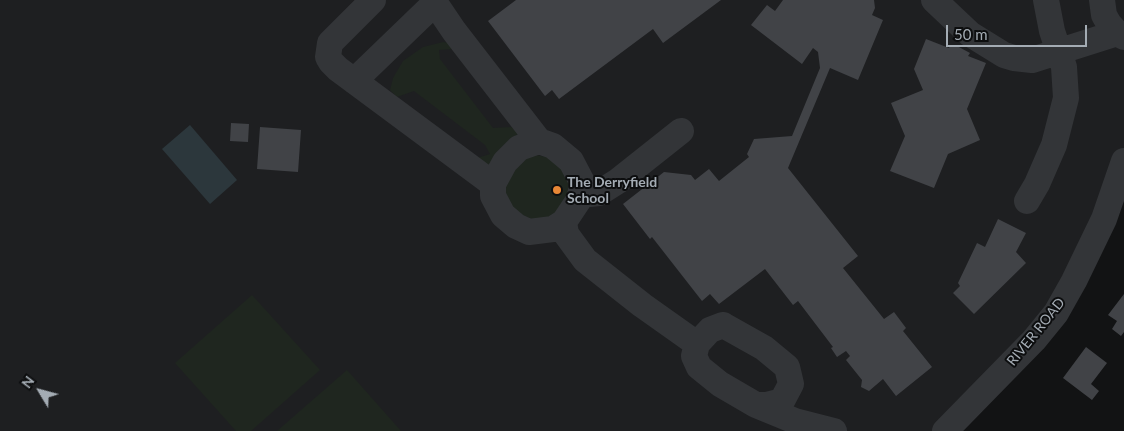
<!DOCTYPE html>
<html>
<head>
<meta charset="utf-8">
<style>
	body { margin:0 }
	#map { position:relative; width:1124px; height:431px; overflow:hidden; background:#121314; font-family:Lato,sans-serif }
	canvas { display:block }
	.north { position:absolute; left:15px; top:366px; width:50px; height:50px; -webkit-text-stroke:4px #0d0e0f; paint-order:stroke; rotate:307deg; font-size:14px; font-weight:700; line-height:20px; text-align:center; color:#a4acb4 }
	.north::after { content:''; display:block; margin:auto; width:18px; height:22px; background:#a4acb4; clip-path:polygon(50% 0,100% 100%,50% 72%,0 100%) }
	.scale { position:absolute; left:946px; top:25px; width:141px; height:22px; box-sizing:border-box; border:2px solid #a4acb4; border-top:0; padding-left:6px; font-size:15px; line-height:18px; white-space:nowrap; color:#a4acb4; -webkit-text-stroke:4px #0d0e0f; paint-order:stroke }
</style>
</head>
<body>
<div id="map">
<canvas width="1124" height="431"></canvas>
<div class="north">N</div>
<div class="scale">50 m</div>
</div>
<script>
const ctx = document.querySelector('canvas').getContext('2d');
ctx.lineJoin = 'round';
function fill(path, color) { ctx.fillStyle = color; ctx.fill(path, 'evenodd'); }
const toPath = rows => new Path2D(rows.map(r => 'M' + r).join(''));
function trace(path, color, width, dash) { ctx.strokeStyle = color; ctx.lineWidth = width; ctx.lineCap = dash ? 'butt' : 'round'; ctx.setLineDash(dash || []); ctx.stroke(path); }
function label(font, color, halo, rows, align = 'center') {
  ctx.font = font + ' Lato,sans-serif'; ctx.lineWidth = 4; ctx.setLineDash([]); ctx.textBaseline = 'middle'; ctx.strokeStyle = halo; ctx.fillStyle = color; for (const [text, x, y, turn = 0] of rows) {
    ctx.save(); ctx.translate(x, y); ctx.rotate((+turn || 0) * Math.PI / 180); ctx.textAlign = isNaN(turn) ? turn : align; if (halo) ctx.strokeText(text, 0, 0); ctx.fillText(text, 0, 0); ctx.restore();
  }
}
const built = toPath([
	[0,0,1124,0,1124,161,1074,281,945,431,0,431]
]);
const green = toPath([
	[443,42,450,43,453,49,439,50,440,59,493,128,512,127,518,133,493,168,477,158,490,154,485,145,414,91,397,97,390,90,393,78,403,61,423,47],
	[535,155,548,157,562,167,570,187,567,205,540,224,506,206,504,179,513,164],
	[252,295,320,370,251,431,236,431,175,363],
	[347,370,401,431,277,431]
]);
const water = toPath([
	[190,125,237,180,210,204,162,149]
]);
const building = toPath([
	[516,0,721,0,663,43,653,29,559,99,552,90,545,96,488,21],
	[783,0,874,0,875,8,872,15,883,20,858,80,830,68,788,168,858,256,843,268,884,319,894,312,906,328,903,331,932,367,896,396,883,379,869,391,861,387,862,380,846,360,850,356,846,351,837,357,831,348,833,347,798,301,793,305,765,269,719,304,710,294,702,301,652,237,650,239,623,204,664,172,691,175,695,180,709,169,719,181,749,157,747,154,754,139,792,136,820,68,818,52,813,48,802,64,751,25,767,5,775,11],
	[926,39,949,48,950,45,957,46,970,53,968,56,986,63,967,109,980,140,948,154,934,188,890,171,905,136,891,103,923,90,914,69],
	[231,123,249,124,248,142,230,141],
	[260,127,301,130,298,172,257,169],
	[998,219,1026,233,1016,252,1026,263,974,314,953,293,960,286,958,283,977,243,985,247],
	[1124,294,1124,332,1121,336,1112,329,1117,321,1108,315],
	[1086,347,1107,363,1091,384,1099,391,1092,400,1063,378]
]);
const minor = toPath([
	[373,0,330,43,328,57,331,62,338,69,493,184],
	[433,0,454,31,539,141],
	[934,0,970,34,1004,55,1014,58,1032,60,1117,33],
	[1102,0,1104,15,1109,24,1117,33,1124,37],
	[354,81,435,3],
	[539,141,553,146,571,161,582,182,580,198,564,222,553,229,529,232,516,226,503,215,493,196,493,184,505,162,519,148,539,141],
	[580,195,599,193,618,181,681,131],
	[1027,201,1037,184,1054,145,1066,98,1064,67,1052,31,1046,0],
	[564,222,566,234,585,260,642,305,697,344],
	[723,325,764,348,787,367,791,384,782,401,766,405,756,405,720,384,699,367,694,356,697,344,710,330,723,325],
	[756,405,795,421,834,431],
	[945,431,1034,340,1056,313,1074,281,1104,219,1124,161]
]);
const markers = [
	[557,190,5,"#e88736"]
];
const poiNames = [
	["The Derryfield",567,182],
	["School",567,198]
];
const streetNames = [
	["RIVER ROAD",1036,332,-51]
];
fill(built, '#1e1f21');
fill(green, '#1f261f');
fill(water, '#2c373c');
fill(building, '#414347');
trace(minor, '#333538', 26);
for (const [x, y, r, color] of markers) { const dot = new Path2D(); dot.arc(x, y, r, 0, 2 * Math.PI); ctx.fillStyle = color; ctx.fill(dot); trace(dot, '#0d0e0f', 2); }
label('bold 14px', '#a4acb4', '#0d0e0f', poiNames, 'left');
label('14px', '#a4acb4', '#0d0e0f', streetNames);
</script>
</body>
</html>
